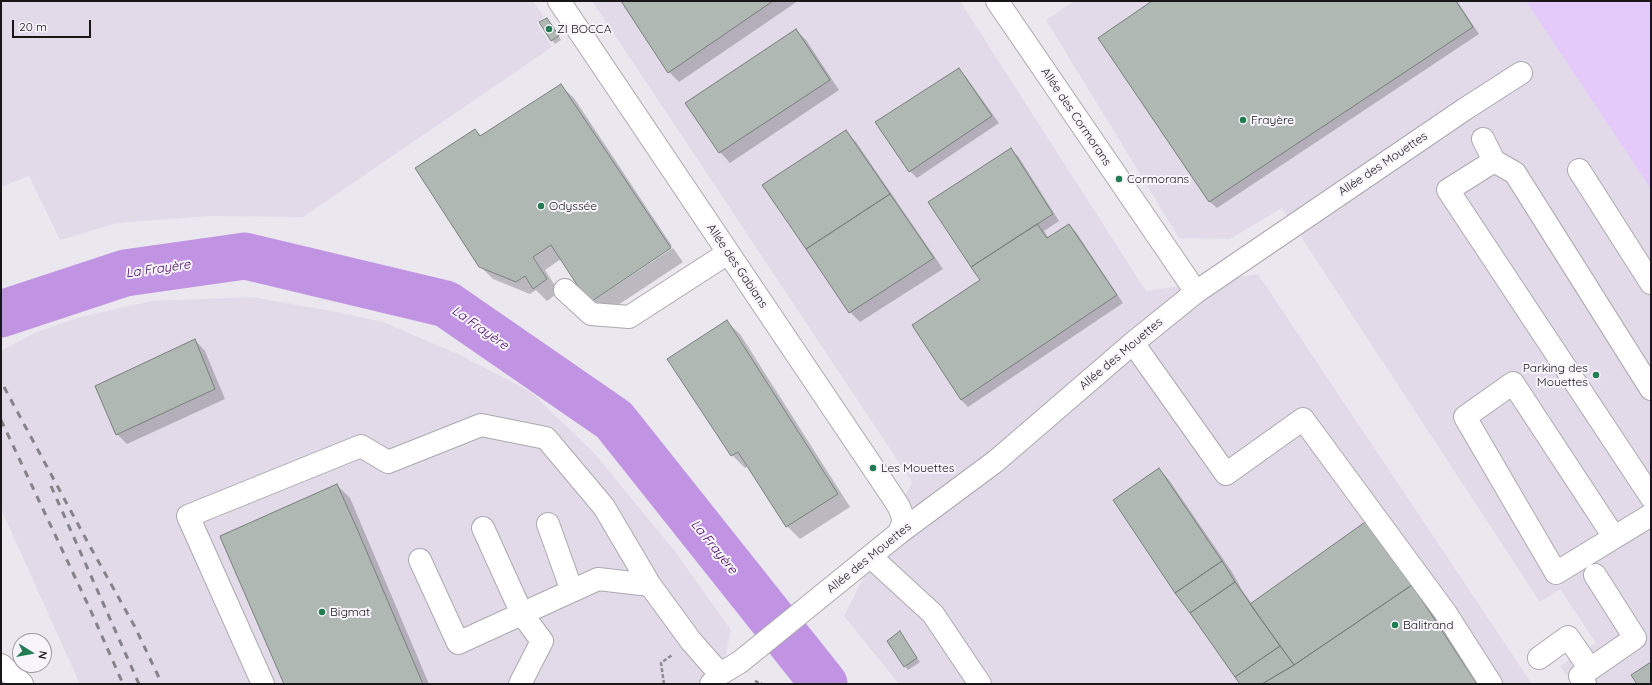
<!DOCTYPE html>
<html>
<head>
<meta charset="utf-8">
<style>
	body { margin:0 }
	#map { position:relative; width:1652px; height:685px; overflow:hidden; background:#ebe7ef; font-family:Quicksand,sans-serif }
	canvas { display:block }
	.frame { position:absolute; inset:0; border:2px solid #181619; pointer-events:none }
	.north { position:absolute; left:12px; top:633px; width:40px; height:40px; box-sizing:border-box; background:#f8f4fc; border:1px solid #9e9ba1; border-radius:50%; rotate:101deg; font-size:11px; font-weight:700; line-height:16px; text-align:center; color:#181619 }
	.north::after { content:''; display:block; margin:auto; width:14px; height:18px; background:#227c52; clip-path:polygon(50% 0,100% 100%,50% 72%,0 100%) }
	.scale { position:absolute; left:12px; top:20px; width:79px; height:18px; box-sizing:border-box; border:2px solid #181619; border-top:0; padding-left:5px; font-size:12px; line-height:14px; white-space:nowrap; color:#181619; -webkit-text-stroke:3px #f8f4fc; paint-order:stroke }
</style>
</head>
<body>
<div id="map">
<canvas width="1652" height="685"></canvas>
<div class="frame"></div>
<div class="north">N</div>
<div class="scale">20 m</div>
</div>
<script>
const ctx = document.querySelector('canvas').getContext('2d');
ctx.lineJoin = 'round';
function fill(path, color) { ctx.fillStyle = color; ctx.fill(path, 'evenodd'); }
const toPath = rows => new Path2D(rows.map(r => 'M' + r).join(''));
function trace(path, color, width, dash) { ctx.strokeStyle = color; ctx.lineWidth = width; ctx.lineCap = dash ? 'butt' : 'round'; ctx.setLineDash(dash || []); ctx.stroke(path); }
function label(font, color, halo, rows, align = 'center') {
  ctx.font = font + ' Quicksand,sans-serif'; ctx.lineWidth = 4; ctx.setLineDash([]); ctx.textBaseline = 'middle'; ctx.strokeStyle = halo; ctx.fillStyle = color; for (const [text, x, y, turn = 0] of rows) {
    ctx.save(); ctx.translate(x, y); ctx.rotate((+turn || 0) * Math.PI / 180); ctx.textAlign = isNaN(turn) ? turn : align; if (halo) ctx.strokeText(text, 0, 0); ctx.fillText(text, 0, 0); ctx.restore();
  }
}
const built = toPath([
	[1,1,533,1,544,17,537,23,552,47,303,217,209,216,117,223,60,240,29,176,1,187],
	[592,1,960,1,1146,291,1258,274,1532,684,899,684,844,616,912,482],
	[1074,1,1651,1,1651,684,1573,684,1560,666,1596,643,1560,589,1540,602,1282,208,1230,239,1179,238,1046,20],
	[252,297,326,310,383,322,460,355,531,392,594,453,674,550,731,630,719,684,80,684,1,509,1,351,34,333,77,318,151,301]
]);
const green = toPath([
	[1526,1,1651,1,1651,189]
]);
const shadow = toPath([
	[623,1,798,1,679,82,669,72],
	[1154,1,1457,1,1479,34,1217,208,1210,202,1100,38],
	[550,23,561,40,555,44,552,40],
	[796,30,806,40,839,90,730,163,720,152,686,103],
	[959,70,966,77,999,123,917,178,910,171],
	[561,86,574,98,672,246,591,300,591,302,673,248,683,262,603,315,590,302,561,259,545,270,559,292,547,301,536,290,530,294,493,279,480,266,417,168,475,130,481,136],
	[846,131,856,142,943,269,860,322,850,312],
	[1011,149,1018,156,1059,221,1044,231,1049,239,1069,225,1076,232,1123,303,968,407,961,400,914,325,981,281],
	[727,322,740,334,850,507,800,539,787,526,748,466,745,468,732,455],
	[195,340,205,351,225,399,127,444,117,434],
	[1159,469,1169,480,1232,572,1242,590,1252,604,1381,534,1480,684,1242,684],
	[337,485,350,498,429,684,285,684],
	[900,632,920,662,908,670,905,666]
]);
const river = toPath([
	[1,314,125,273,245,256,446,304,614,420,824,684]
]);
const building = toPath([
	[621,1,773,1,668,73,621,1],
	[1152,1,1456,1,1473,27,1209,202,1098,38,1152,1],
	[547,18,559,36,551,41,539,22,547,18],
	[796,29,830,80,719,153,685,103,796,29],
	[959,68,992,116,909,172,875,122,959,68],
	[561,84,671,248,589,303,551,245,533,257,547,279,533,289,525,276,516,282,479,267,415,168,475,129,480,136,561,84],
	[846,130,890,194,806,249,762,185,846,130],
	[1011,148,1053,214,971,267,928,202,1011,148],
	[890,194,934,258,849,313,806,249,890,194],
	[1037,224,1047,238,1069,224,1117,295,961,400,912,325,980,280,971,267,1037,224],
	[727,320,838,494,786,527,738,452,731,456,667,359,727,320],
	[195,339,215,389,116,435,95,386,195,339],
	[1159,468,1222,561,1175,593,1113,500,1159,468],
	[337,484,358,531,423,684,284,684,221,539,220,536,337,484],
	[1368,520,1412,585,1294,665,1250,604,1368,520],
	[1222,561,1235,582,1190,613,1175,593,1222,561],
	[1235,582,1280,646,1235,677,1190,613,1235,582],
	[1412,585,1477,684,1262,684,1294,665,1412,585],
	[900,631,917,658,904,667,887,641,900,631],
	[1280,646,1294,665,1262,684,1240,684,1235,677,1280,646],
	[1651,662,1651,684,1637,684,1631,675,1651,662]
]);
const path = toPath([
	[755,681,762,684],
	[664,684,661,663,672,655]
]);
const minor = toPath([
	[559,1,892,496,899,507,904,520,899,533],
	[997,1,1196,292],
	[1483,139,1494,161,1448,190,1651,497],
	[1494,161,1515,173,1651,389],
	[1579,170,1651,283],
	[565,290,591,314,629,317,728,253],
	[1133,343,1226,474,1303,419,1445,612,1491,684],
	[548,524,572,591],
	[483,528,522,614,542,641,520,684],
	[1614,537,1513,383,1465,417,1556,573,1651,515],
	[871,557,933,614,980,684],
	[420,560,458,643,598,579,650,585,691,641,720,674],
	[1539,658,1568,637,1590,669],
	[1,665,22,684],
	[263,684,188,516,361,446,388,462,481,425,546,438,604,507,650,585],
	[711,684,720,674,740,662,899,533,996,461,1133,343,1196,292,1465,109,1521,73],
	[1585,684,1580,676,1635,638,1595,575]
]);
const rail = toPath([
	[4,387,87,541,135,627,162,684],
	[1,420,90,609,123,684],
	[51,486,139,684]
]);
const markers = [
	[549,29,4,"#227c52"],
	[1243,120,4,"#227c52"],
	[1119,179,4,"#227c52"],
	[541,206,4,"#227c52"],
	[1596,375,4,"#227c52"],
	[873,468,4,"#227c52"],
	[322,612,4,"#227c52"],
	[1395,625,4,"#227c52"]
];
const poiNames = [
	["ZI BOCCA",557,29],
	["Frayère",1251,120],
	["Cormorans",1127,179],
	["Odyssée",549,206],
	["Parking des",1588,368,"right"],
	["Mouettes",1588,382,"right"],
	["Les Mouettes",881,468],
	["Bigmat",330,612],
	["Balitrand",1403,625]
];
const streetNames = [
	["Allée des Cormorans",1076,117,56],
	["Allée des Mouettes",1383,164,-34],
	["Allée des Gabians",737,266,56],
	["Allée des Mouettes",1121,354,-40],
	["Allée des Mouettes",869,558,-39]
];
const waterNames = [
	["La Frayère",158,269,-8],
	["La Frayère",480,328,35],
	["La Frayère",714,547,51]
];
fill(built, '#e2dae9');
fill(green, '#e4caf9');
fill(shadow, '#0003');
trace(river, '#c094e3', 47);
fill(building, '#afb8b2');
trace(building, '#79817c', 1);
trace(minor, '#aca8af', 24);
trace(path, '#8e8b91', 2.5, [4, 2]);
trace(minor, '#fff', 22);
trace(rail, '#858288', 3, [7, 7]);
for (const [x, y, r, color] of markers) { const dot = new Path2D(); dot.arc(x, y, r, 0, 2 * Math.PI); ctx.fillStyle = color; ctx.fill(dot); trace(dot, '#f8f4fc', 1.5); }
label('12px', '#181619', '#f8f4fc', poiNames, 'left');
label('12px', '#181619', '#f8f4fc', streetNames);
label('italic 13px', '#420062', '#f8f4fc', waterNames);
</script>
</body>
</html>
